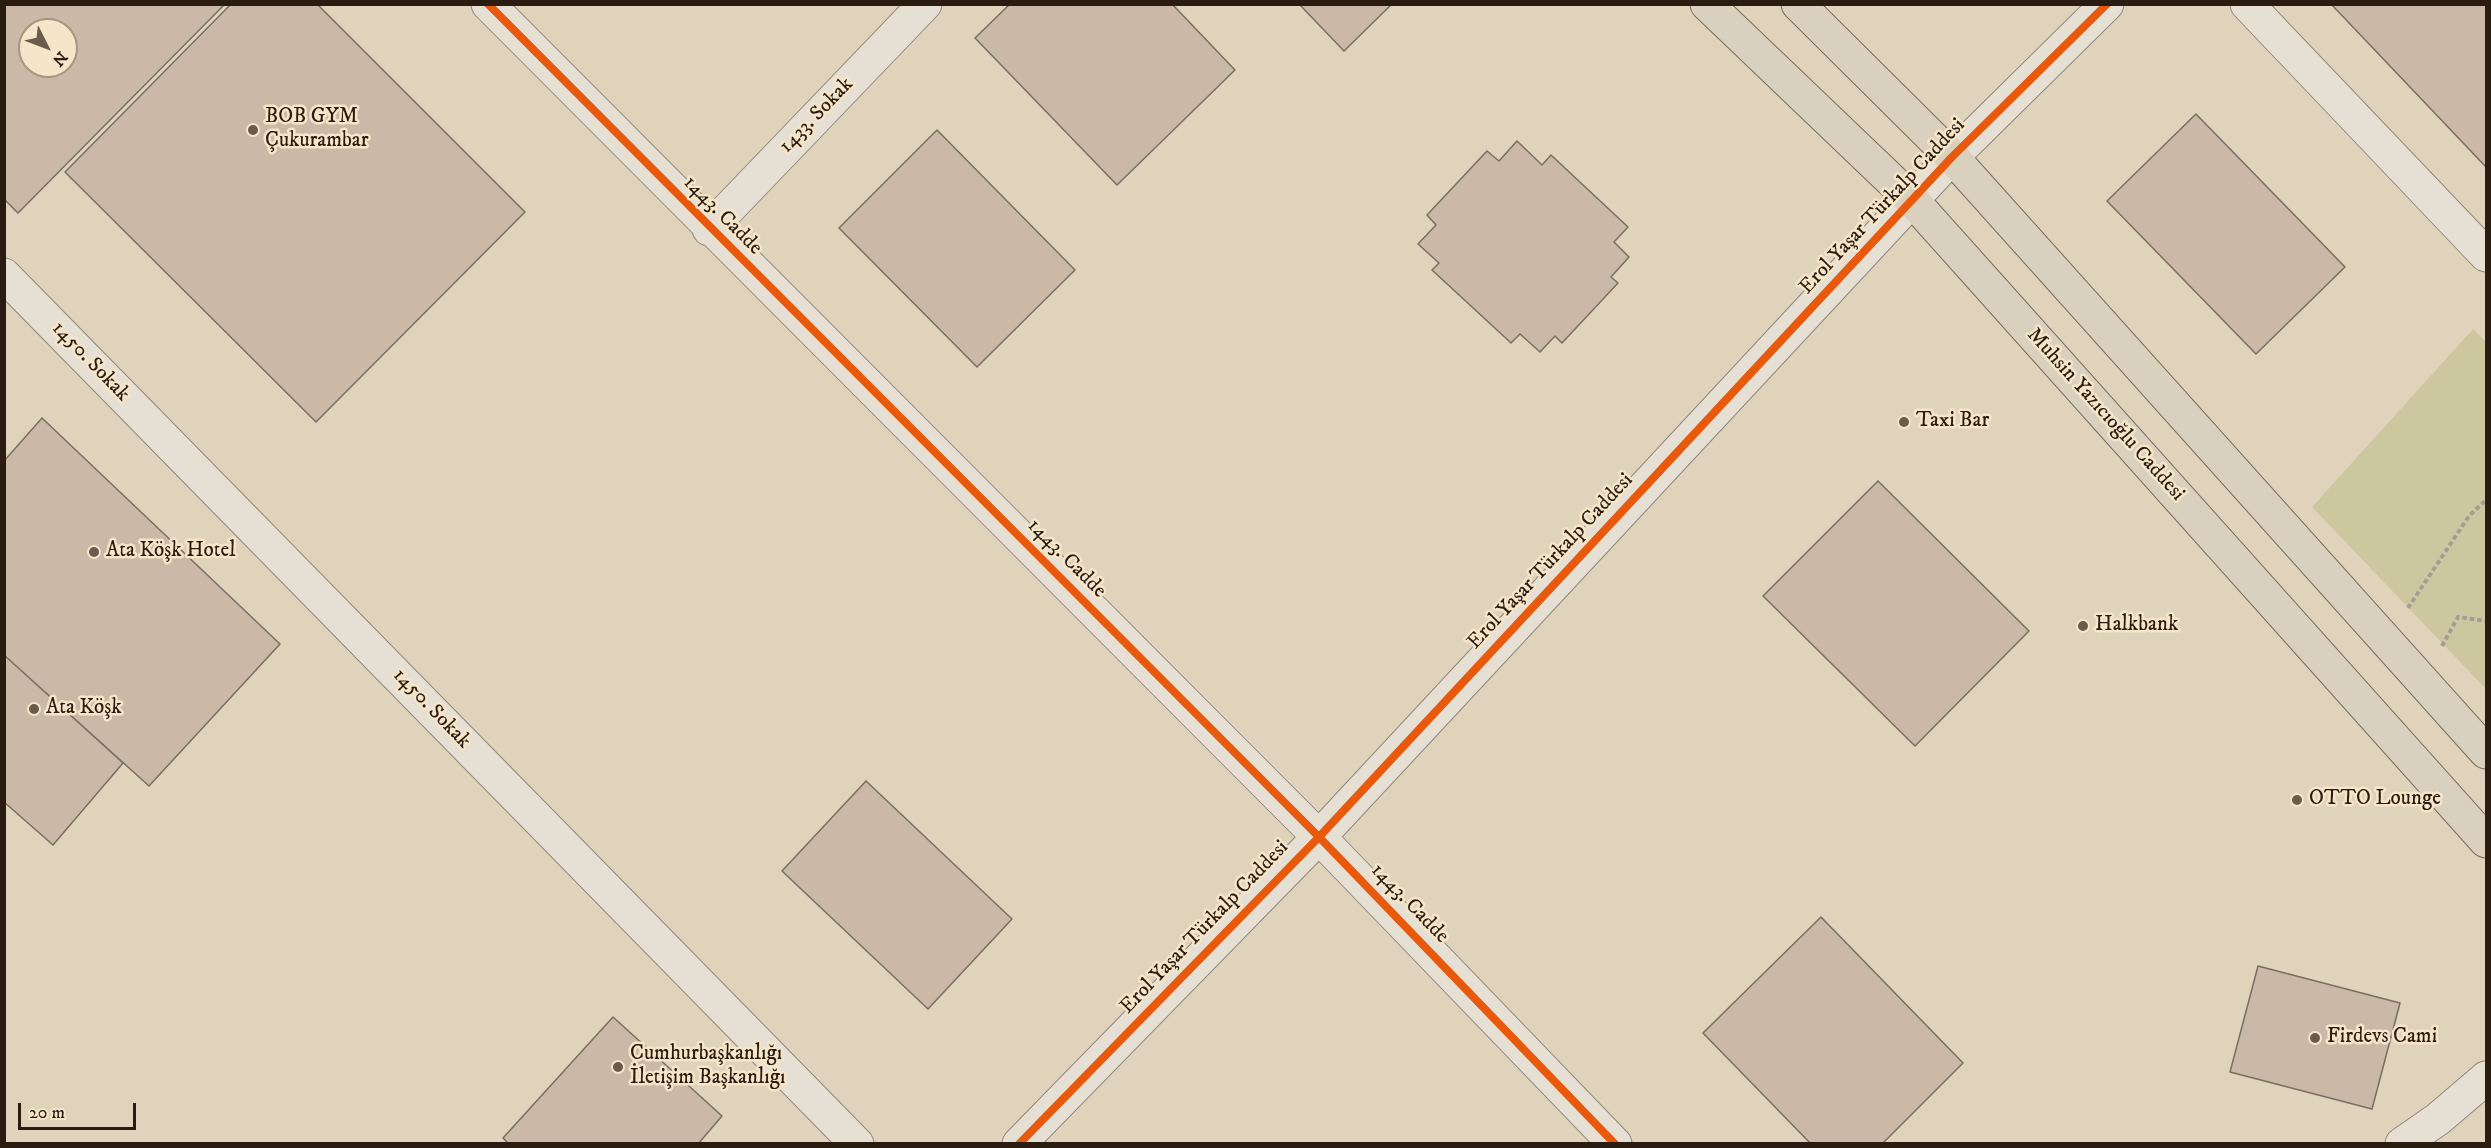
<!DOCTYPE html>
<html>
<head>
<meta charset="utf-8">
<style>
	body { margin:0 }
	#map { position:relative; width:2491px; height:1148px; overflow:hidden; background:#e0d3bb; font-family:"IM FELL DW Pica",serif }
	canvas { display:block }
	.frame { position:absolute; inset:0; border:6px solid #2b1c12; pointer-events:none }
	.north { position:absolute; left:18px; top:18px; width:60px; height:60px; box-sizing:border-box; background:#f5e5c9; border:2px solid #a49580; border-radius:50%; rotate:132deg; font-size:16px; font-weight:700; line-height:24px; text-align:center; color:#2b1c12 }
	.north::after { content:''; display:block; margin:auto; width:21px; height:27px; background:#6a5c4d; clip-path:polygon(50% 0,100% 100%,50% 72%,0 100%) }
	.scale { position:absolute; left:18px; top:1103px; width:118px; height:27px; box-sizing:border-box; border:3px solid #2b1c12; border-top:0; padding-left:8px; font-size:18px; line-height:21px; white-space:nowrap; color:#2b1c12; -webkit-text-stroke:4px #f5e5c9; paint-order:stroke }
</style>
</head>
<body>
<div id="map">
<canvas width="2491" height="1148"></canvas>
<div class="frame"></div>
<div class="north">N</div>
<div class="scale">20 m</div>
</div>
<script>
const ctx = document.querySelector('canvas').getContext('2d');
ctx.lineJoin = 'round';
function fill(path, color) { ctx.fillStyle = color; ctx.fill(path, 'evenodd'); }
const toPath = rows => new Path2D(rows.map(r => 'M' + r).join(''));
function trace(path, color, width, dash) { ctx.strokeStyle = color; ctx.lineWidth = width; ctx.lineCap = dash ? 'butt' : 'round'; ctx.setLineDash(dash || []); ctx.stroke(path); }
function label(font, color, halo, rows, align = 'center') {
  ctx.font = font + ' "IM FELL DW Pica",serif'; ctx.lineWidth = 5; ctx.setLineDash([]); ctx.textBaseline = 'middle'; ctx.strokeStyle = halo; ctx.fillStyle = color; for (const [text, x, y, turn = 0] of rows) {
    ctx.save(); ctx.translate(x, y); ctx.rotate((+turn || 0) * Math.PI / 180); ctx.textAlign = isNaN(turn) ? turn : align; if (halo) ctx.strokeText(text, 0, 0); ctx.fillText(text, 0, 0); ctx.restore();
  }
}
const green = toPath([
	[2473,329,2486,342,2486,689,2312,507]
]);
const building = toPath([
	[4,4,225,4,18,213,4,199,4,4],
	[30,30,66,30,66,66,30,66,30,30],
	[231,4,317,4,525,212,316,422,65,172,231,4],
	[1010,4,1172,4,1235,70,1117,185,975,38,1010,4],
	[1299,4,1392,4,1344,51,1299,4],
	[2331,4,2486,4,2486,167,2331,4],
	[2196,114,2345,267,2256,354,2107,201,2196,114],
	[937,130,1075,270,977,367,839,228,937,130],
	[1517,141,1542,165,1551,155,1628,227,1614,242,1629,257,1611,277,1618,283,1562,343,1555,336,1540,352,1520,334,1511,343,1432,270,1439,263,1418,244,1436,225,1427,215,1487,151,1499,161,1517,141],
	[42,418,280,644,149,786,4,655,4,461,42,418],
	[1878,481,2029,631,1915,746,1763,596,1878,481],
	[4,655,123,763,53,845,4,802,4,655],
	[866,781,1012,919,928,1009,782,871,866,781],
	[1821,917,1963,1063,1882,1144,1811,1144,1703,1033,1821,917],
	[2258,966,2400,1003,2372,1109,2230,1072,2258,966],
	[613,1017,722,1116,698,1144,509,1144,503,1138,613,1017]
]);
const path = toPath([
	[2408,608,2469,516,2486,500],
	[2442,646,2458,617,2486,621]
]);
const minor = toPath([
	[488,4,1319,837,1615,1144],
	[2247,4,2486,255],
	[709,229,925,4],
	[4,275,857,1144],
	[1019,1144,1319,837,1952,157,2107,4],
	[2402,1144,2438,1119,2486,1078]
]);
const major = toPath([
	[1707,4,1913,201,2486,841],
	[1798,4,1952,157,2486,752]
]);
const cycleway = toPath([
	[488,4,1319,837,1615,1144],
	[1019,1144,1319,837,1952,157,2107,4]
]);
const markers = [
	[253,130,6,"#6a5c4d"],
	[1904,422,6,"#6a5c4d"],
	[94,552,6,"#6a5c4d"],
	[2083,626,6,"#6a5c4d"],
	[34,709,6,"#6a5c4d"],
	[2297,800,6,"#6a5c4d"],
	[2315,1038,6,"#6a5c4d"],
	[618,1067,6,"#6a5c4d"]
];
const streetNames = [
	["1433. Sokak",817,116,-46],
	["Erol Yaşar Türkalp Caddesi",1883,207,-47],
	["1443. Cadde",722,216,45],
	["1450. Sokak",90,362,46],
	["Muhsin Yazıcıoğlu Caddesi",2105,415,48],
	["1443. Cadde",1066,559,45],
	["Erol Yaşar Türkalp Caddesi",1551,562,-47],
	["1450. Sokak",431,709,46],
	["1443. Cadde",1409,904,46],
	["Erol Yaşar Türkalp Caddesi",1205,928,-46]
];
const poiNames = [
	["BOB GYM",265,118],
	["Çukurambar",265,142],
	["Taxi Bar",1916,422],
	["Ata Köşk Hotel",106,552],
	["Halkbank",2095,626],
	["Ata Köşk",46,709],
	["OTTO Lounge",2309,800],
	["Firdevs Cami",2327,1038],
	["Cumhurbaşkanlığı",630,1055],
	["İletişim Başkanlığı",630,1079]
];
fill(green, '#ccc79f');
fill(building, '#c9b9a6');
trace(building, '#786f62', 1.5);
trace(minor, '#91887a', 35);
trace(major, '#786f62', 35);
trace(path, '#a39d93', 4, [4.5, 3]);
trace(minor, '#e6dfd3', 33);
trace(major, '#dad0be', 33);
trace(cycleway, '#e8590c', 8);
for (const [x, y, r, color] of markers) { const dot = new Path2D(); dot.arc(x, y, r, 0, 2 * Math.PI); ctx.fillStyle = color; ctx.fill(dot); trace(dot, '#f5e5c9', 2); }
label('21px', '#2b1c12', '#f5e5c9', streetNames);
label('21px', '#2b1c12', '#f5e5c9', poiNames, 'left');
</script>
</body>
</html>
